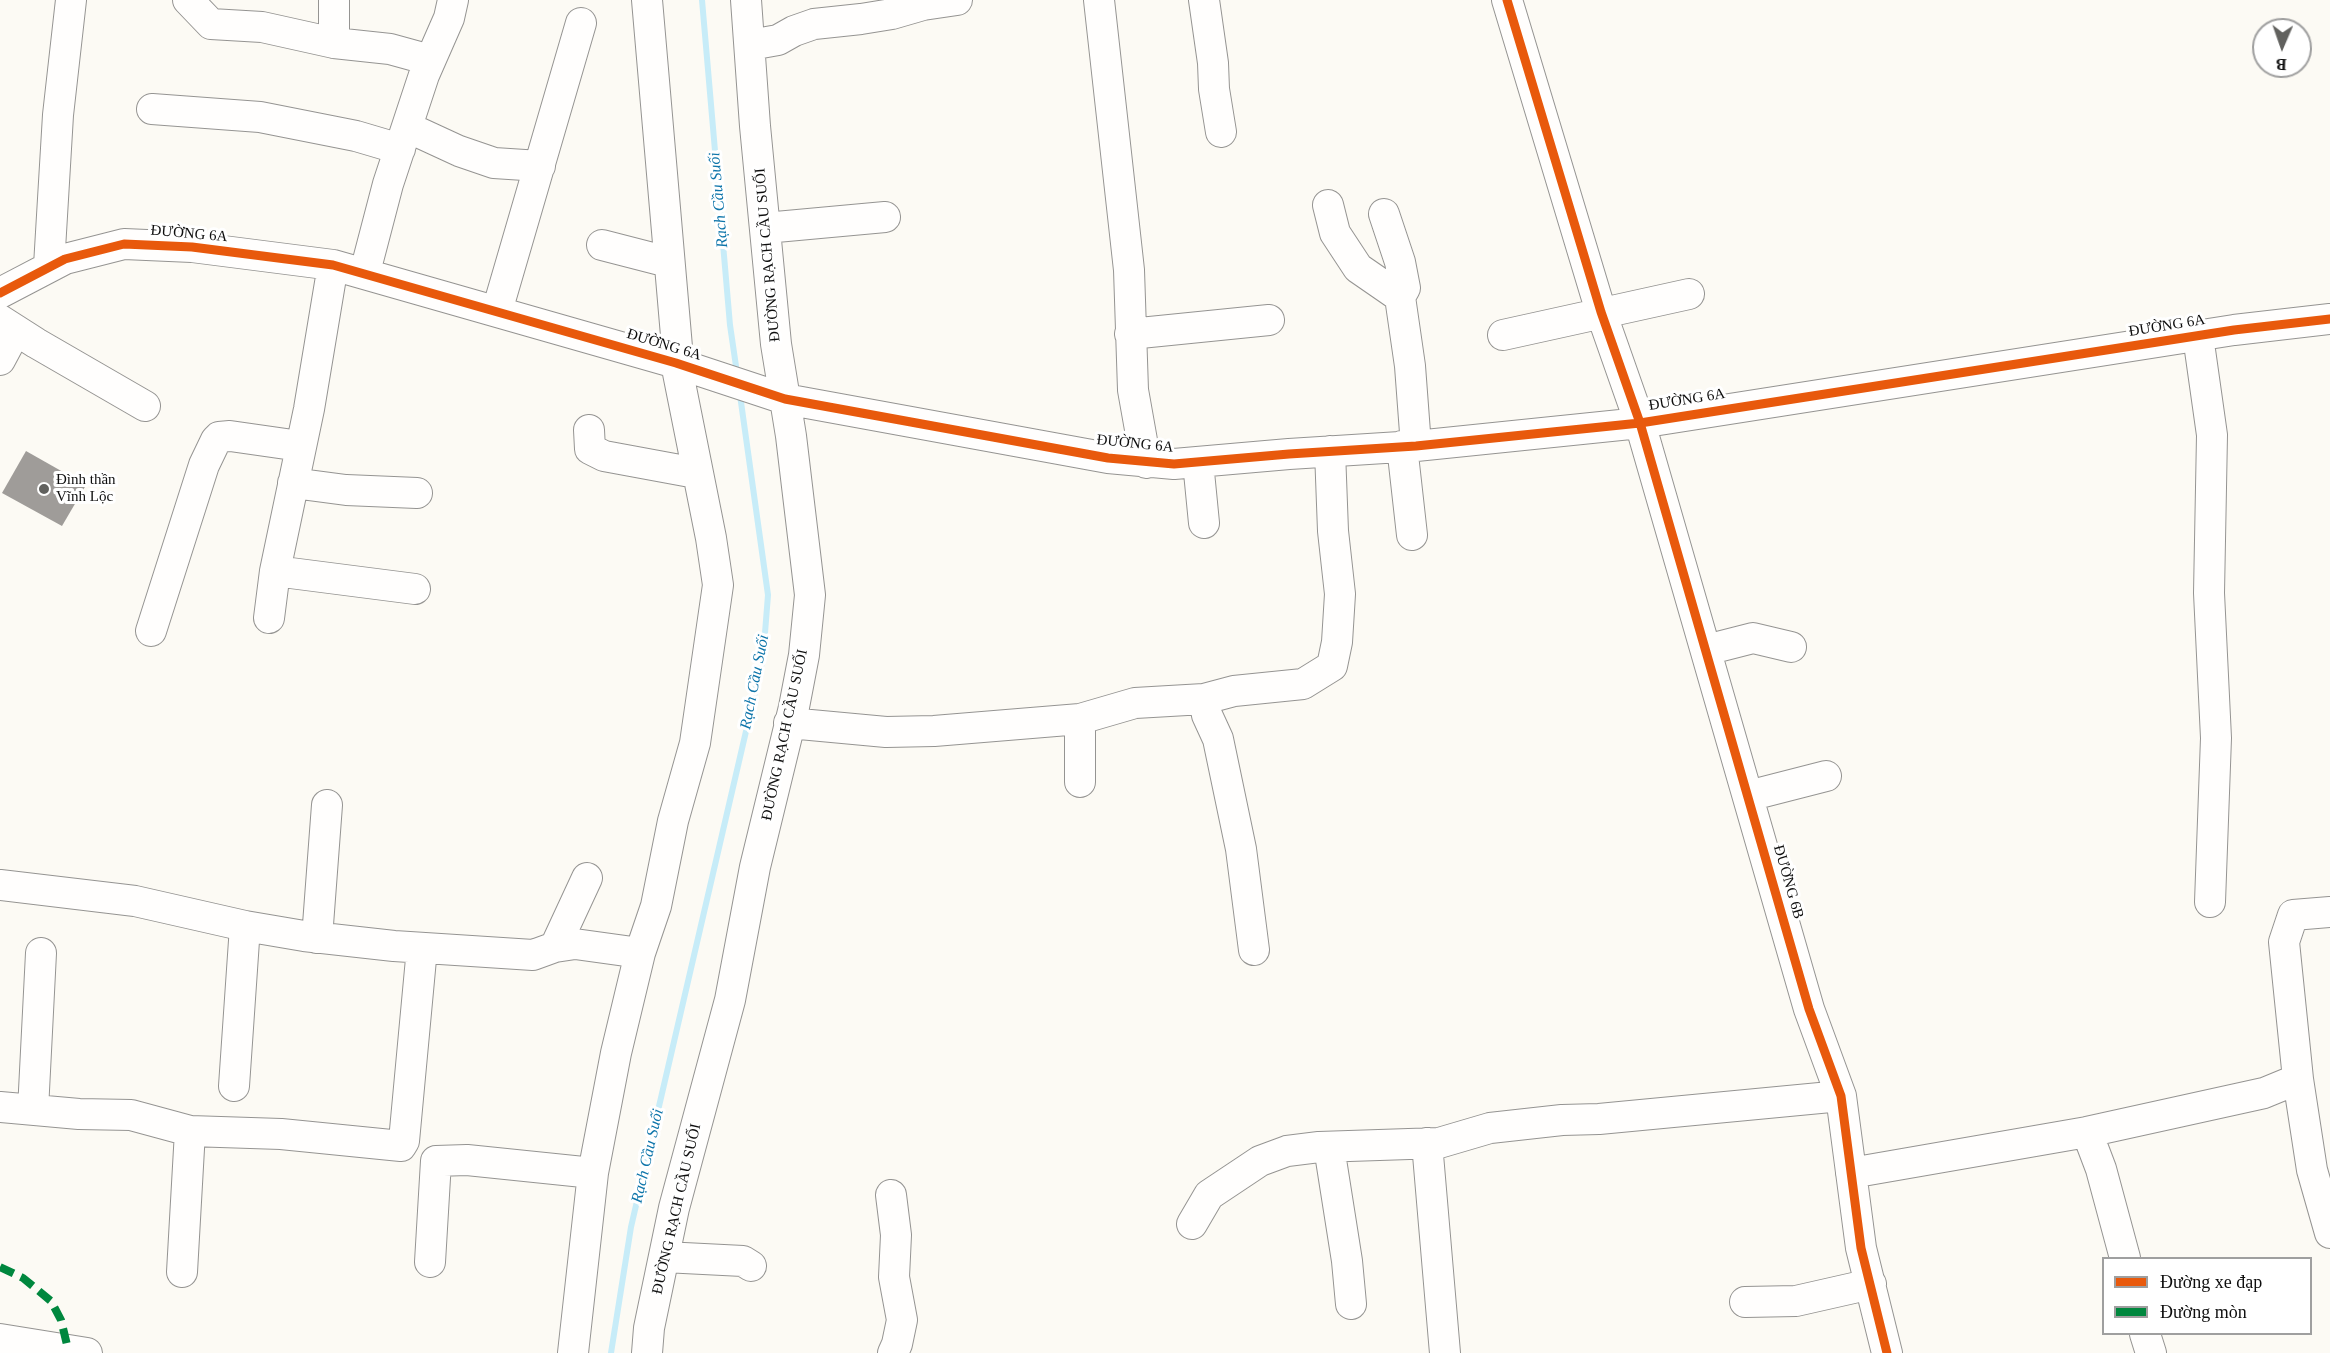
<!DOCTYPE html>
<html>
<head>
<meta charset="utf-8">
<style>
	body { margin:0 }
	#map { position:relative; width:2330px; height:1353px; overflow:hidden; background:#fcfaf4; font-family:"Times New Roman",serif }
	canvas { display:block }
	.legend { position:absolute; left:2102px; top:1257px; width:210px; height:78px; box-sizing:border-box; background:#fff; border:2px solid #9f9f9f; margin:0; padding:8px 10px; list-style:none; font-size:18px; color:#0e0e0e }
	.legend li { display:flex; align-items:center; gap:12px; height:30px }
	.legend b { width:30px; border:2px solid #9f9f9f }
	.north { position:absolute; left:2252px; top:18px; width:60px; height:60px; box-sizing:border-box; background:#fff; border:2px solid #9f9f9f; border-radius:50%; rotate:182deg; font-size:16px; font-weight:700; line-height:24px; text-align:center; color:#0e0e0e }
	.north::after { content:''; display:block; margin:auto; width:21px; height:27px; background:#61615e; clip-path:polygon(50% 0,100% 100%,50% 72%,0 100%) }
</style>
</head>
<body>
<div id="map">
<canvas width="2330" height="1353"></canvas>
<ul class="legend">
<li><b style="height:8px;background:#e8590c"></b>Đường xe đạp</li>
<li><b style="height:8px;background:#00873e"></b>Đường mòn</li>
</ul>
<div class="north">B</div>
</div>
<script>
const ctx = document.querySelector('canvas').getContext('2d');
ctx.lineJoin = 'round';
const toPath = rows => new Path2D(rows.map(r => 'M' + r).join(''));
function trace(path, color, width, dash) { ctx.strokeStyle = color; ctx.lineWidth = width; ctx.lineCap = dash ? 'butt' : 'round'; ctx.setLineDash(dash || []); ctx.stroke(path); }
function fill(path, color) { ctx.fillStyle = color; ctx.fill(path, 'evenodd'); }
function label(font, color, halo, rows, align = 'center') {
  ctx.font = font + ' "Times New Roman",serif'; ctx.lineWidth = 6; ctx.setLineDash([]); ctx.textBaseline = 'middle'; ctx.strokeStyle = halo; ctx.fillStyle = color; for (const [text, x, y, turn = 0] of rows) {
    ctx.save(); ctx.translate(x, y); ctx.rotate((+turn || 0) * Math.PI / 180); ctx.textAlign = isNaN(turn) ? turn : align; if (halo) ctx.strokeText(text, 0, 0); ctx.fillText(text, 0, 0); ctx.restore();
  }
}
const stream = toPath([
	[702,0,730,325,737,373],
	[611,1353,631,1227,763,658,768,595,740,395]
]);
const building = toPath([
	[26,451,86,485,62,526,2,493]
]);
const minor = toPath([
	[188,0,211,24,262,27,334,43,390,49,430,60],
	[334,0,334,43],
	[1099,0,1129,270,1133,390,1146,463],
	[1204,0,1213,63,1214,89,1221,132],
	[1507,0,1601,312,1640,423,1809,1009,1841,1096,1861,1248,1887,1353],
	[750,45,778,40,794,31,814,24,861,19,892,14,923,5,957,0],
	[152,109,260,117,356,136,400,149],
	[407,127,459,151,494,163,540,166],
	[1328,205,1335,233,1358,268,1400,297],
	[1384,214,1400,262,1405,288,1400,297,1410,366,1416,446],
	[765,228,885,217],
	[602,245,668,262],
	[49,266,58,115,71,0],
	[365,272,388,184,424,75,449,18,453,0],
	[0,293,65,259,124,244,192,247,333,265,676,363,785,399,1108,458,1174,464,1289,454,1416,446,1640,423,2234,330,2330,319],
	[497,311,581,23],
	[0,320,36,343,145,406],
	[1130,334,1269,320],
	[1503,335,1689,294],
	[2198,336,2212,435,2209,593,2216,738,2210,902],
	[0,360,16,330],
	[589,430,590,449,604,456,696,473],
	[1402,446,1412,535],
	[1198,462,1204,523],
	[293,483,346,490,417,493],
	[275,571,415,589],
	[269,618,275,571,309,409,333,265],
	[151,631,204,465,216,440,219,437,230,436,300,446],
	[1706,650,1753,638,1791,647],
	[1204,699,1207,715,1218,739,1241,849,1254,950],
	[789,723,886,732,934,731,1080,719],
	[1080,782,1080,719,1135,703,1204,699,1234,691,1303,684,1332,666,1337,642,1340,594,1333,531,1330,451],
	[1748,796,1826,776],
	[0,885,135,901,245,926,234,1086],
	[2330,912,2293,915,2284,942,2298,1079,2312,1170,2330,1233],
	[245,926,304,936,394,946,533,955,555,947,575,944,640,953],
	[317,938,327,805],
	[555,947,587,878],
	[0,1107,79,1114,131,1115,190,1131,281,1134,401,1146,404,1141,422,948],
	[33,1110,41,953],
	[2087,1132,2264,1093,2298,1079],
	[1427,1143,1445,1353],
	[1329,1147,1347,1261,1351,1304],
	[1851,1173,2087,1132,2101,1169,2125,1258],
	[891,1195,896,1235,894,1277,902,1320,897,1344,893,1353],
	[1192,1224,1209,1195,1260,1161,1287,1151,1319,1147,1439,1143,1490,1128,1562,1120,1599,1119,1841,1096],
	[664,1257,743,1261,751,1266],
	[430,1262,436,1161,467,1160,593,1173],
	[182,1272,190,1131],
	[1745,1302,1796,1301,1871,1284],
	[2145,1334,2151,1353],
	[0,1339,87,1353],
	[573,1353,593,1173,616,1053,640,953,656,906,673,821,695,743,718,585,711,538,676,363,677,347,647,0],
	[647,1353,649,1328,674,1208,730,1000,755,867,794,707,804,655,810,595,791,436,776,344,755,126,746,0]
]);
const quiet = toPath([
	[0,1267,23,1278,51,1301,61,1320,68,1349]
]);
const cycleway = toPath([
	[1507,0,1601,312,1640,423,1809,1009,1841,1096,1861,1248,1887,1353],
	[0,293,65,259,124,244,192,247,333,265,676,363,785,399,1108,458,1174,464,1289,454,1416,446,1640,423,2234,330,2330,319]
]);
const markers = [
	[44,489,6,"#61615e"]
];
const streetNames = [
	["ĐƯỜNG 6A",189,234,5],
	["ĐƯỜNG RẠCH CẦU SUỐI",768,255,-95],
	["ĐƯỜNG 6A",2167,326,-9],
	["ĐƯỜNG 6A",664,345,17],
	["ĐƯỜNG 6A",1687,400,-9],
	["ĐƯỜNG 6A",1135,444,6],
	["ĐƯỜNG RẠCH CẦU SUỐI",785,735,-78],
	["ĐƯỜNG 6B",1788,882,74],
	["ĐƯỜNG RẠCH CẦU SUỐI",677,1209,-77]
];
const poiNames = [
	["Đình thần",56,480],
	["Vĩnh Lộc",56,497]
];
const waterNames = [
	["Rạch Cầu Suối",719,200,-95],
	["Rạch Cầu Suối",755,682,-79],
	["Rạch Cầu Suối",648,1156,-77]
];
trace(stream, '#c7ecf8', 6);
fill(building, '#9f9c99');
trace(minor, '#959492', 32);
trace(minor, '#fffefd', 30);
trace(quiet, '#00873e', 8, [15, 8]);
trace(cycleway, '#e8590c', 9);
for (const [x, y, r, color] of markers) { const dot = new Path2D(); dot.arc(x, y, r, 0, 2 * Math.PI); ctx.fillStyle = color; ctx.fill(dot); trace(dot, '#fff', 2); }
label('15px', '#0e0e0e', '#fff', streetNames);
label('15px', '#0e0e0e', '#fff', poiNames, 'left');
label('italic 16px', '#0e75aa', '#fff', waterNames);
</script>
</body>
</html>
